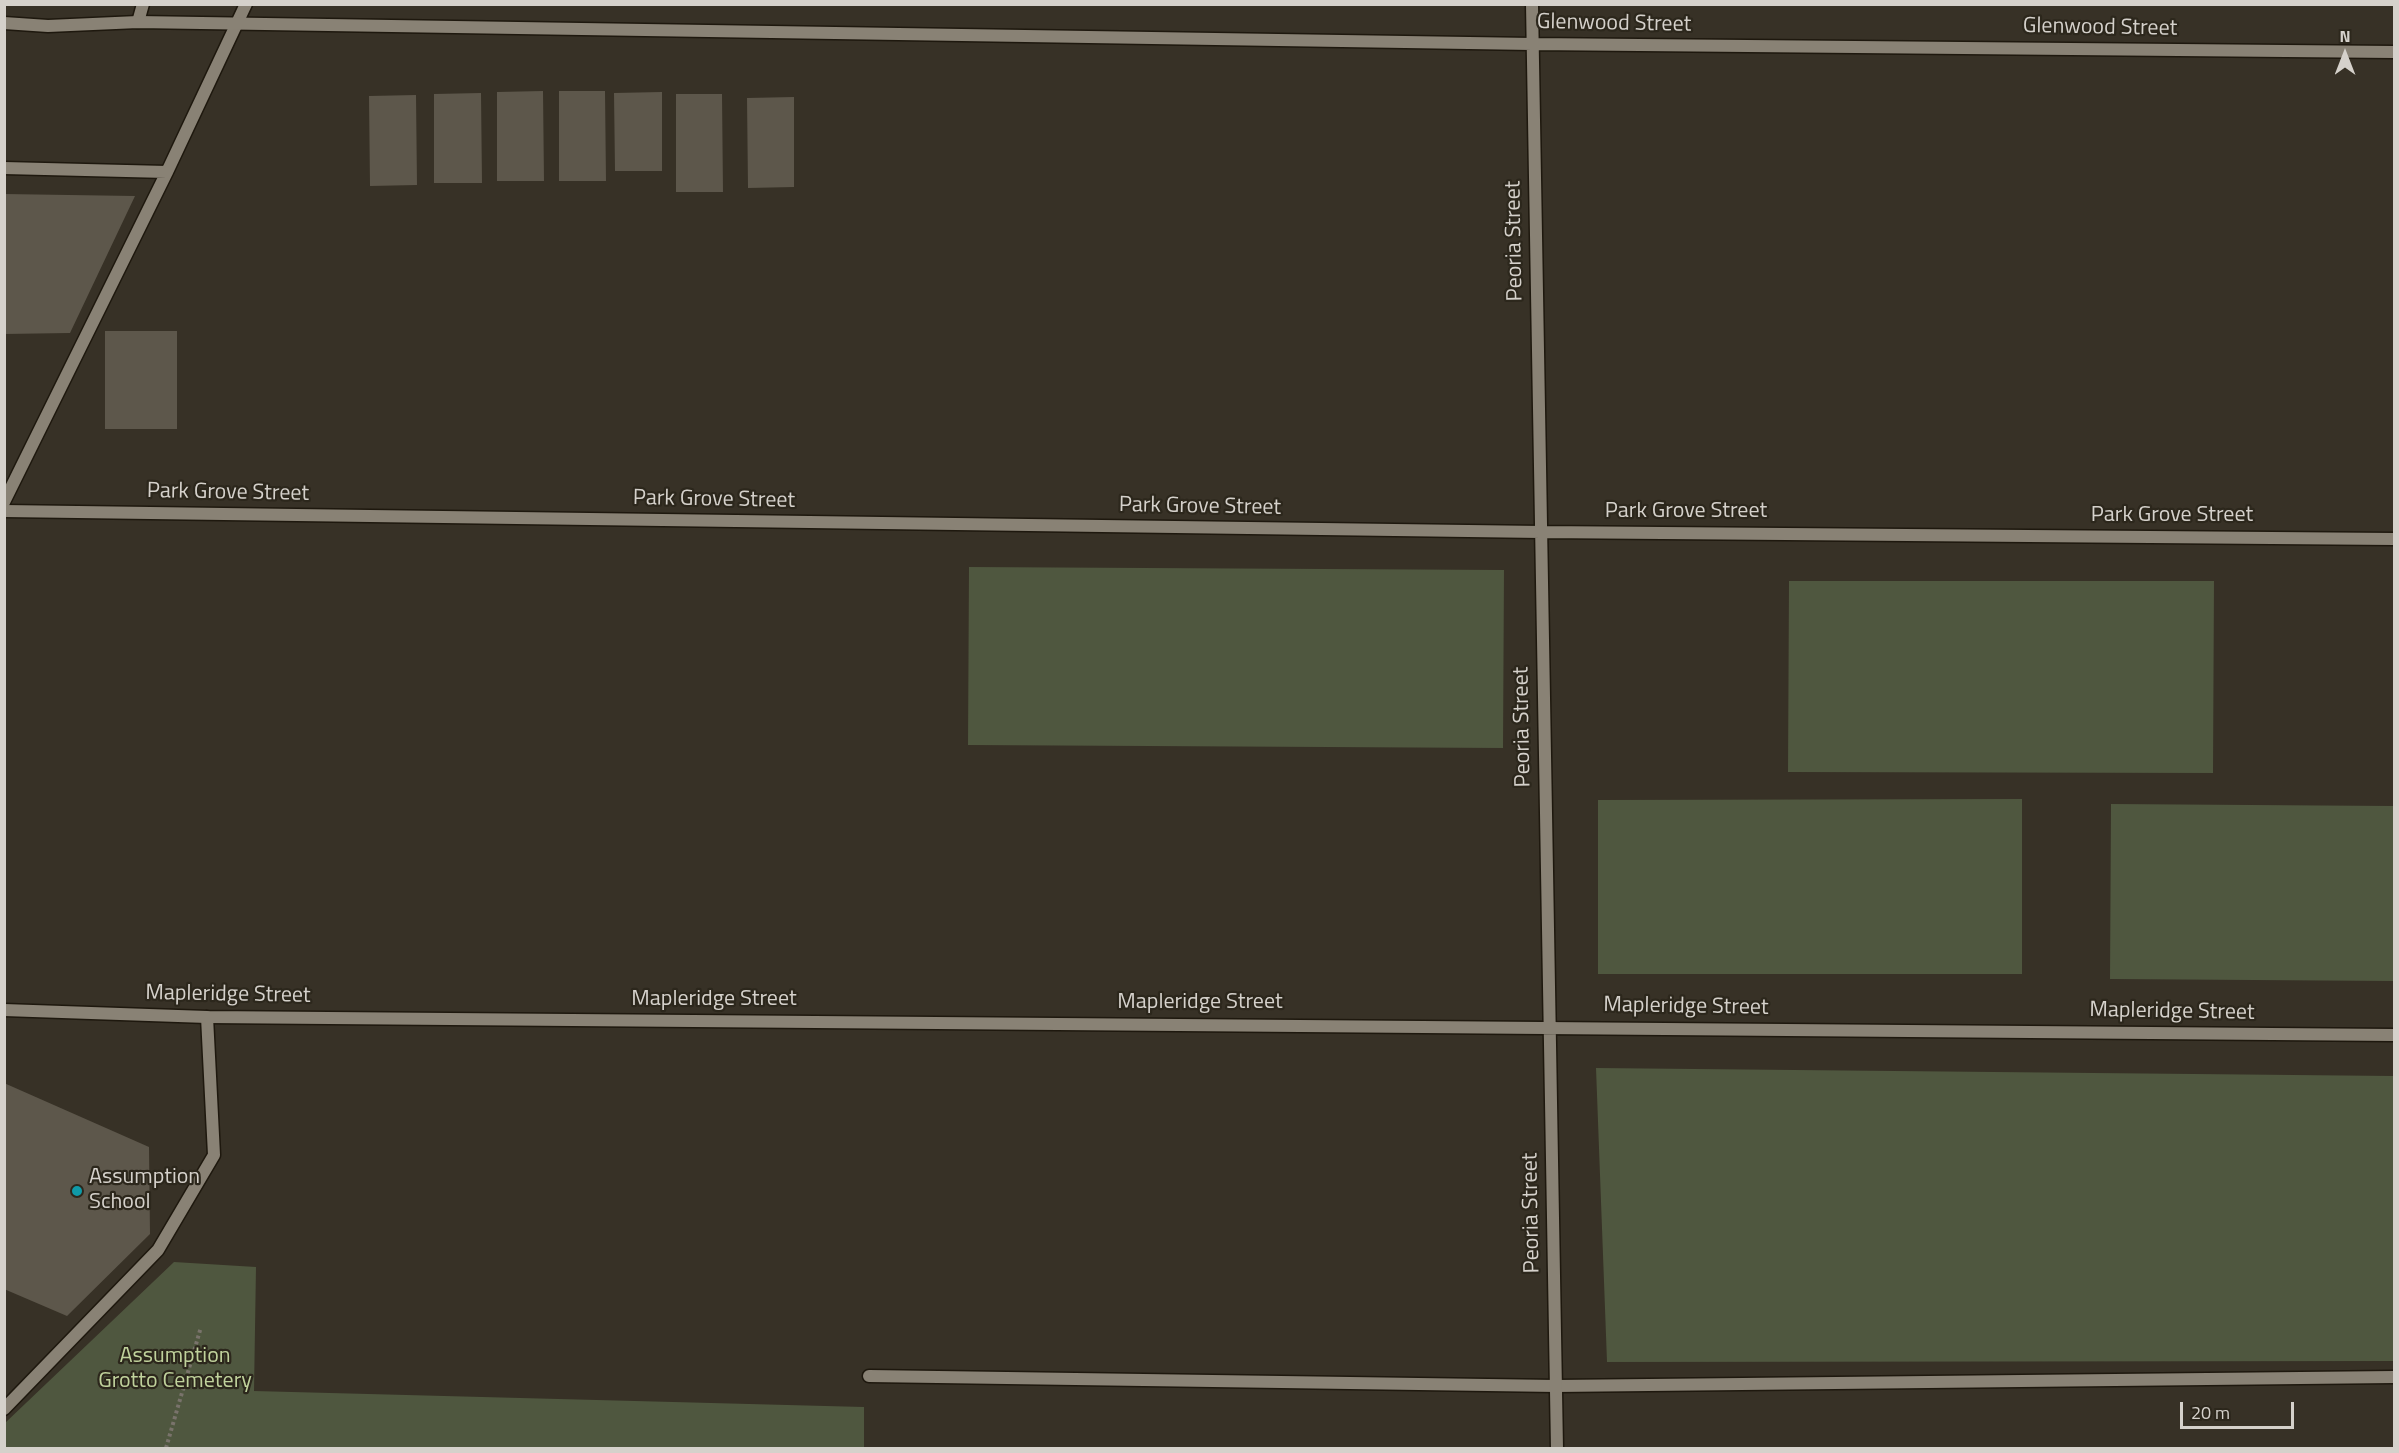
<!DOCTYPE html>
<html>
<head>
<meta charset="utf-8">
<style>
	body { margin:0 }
	#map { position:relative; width:2399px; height:1453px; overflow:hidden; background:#373126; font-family:"Titillium Web",sans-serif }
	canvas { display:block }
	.frame { position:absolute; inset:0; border:6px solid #d5d1cb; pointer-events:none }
	.north { position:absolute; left:2315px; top:24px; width:60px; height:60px; -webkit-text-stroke:4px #2c271c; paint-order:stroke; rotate:0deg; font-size:16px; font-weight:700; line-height:24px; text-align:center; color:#d5d1cb }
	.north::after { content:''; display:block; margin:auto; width:21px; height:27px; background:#d5d1cb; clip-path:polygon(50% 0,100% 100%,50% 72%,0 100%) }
	.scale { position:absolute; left:2180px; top:1402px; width:114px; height:27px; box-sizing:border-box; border:3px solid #d5d1cb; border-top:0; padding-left:8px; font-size:18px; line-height:21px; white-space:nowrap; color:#d5d1cb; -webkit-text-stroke:4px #2c271c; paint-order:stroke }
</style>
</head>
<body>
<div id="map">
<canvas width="2399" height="1453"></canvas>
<div class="frame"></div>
<div class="north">N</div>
<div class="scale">20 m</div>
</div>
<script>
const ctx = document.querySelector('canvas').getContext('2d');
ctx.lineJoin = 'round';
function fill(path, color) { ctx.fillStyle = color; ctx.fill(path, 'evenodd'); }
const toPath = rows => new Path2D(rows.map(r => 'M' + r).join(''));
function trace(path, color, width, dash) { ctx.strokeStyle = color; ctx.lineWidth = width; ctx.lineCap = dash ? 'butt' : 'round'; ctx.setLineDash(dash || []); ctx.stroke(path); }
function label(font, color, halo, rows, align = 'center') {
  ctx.font = font + ' "Titillium Web",sans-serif'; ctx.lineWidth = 4.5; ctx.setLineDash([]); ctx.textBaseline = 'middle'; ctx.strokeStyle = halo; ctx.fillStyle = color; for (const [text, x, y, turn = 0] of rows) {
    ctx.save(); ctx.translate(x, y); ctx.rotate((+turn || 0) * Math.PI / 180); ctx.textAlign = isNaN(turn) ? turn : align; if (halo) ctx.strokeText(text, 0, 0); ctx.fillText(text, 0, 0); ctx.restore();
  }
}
const green = toPath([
	[969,567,1504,570,1503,748,968,745],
	[1789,581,2214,581,2213,773,1788,772],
	[2022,799,2022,974,1598,974,1598,800],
	[2111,804,2394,806,2394,981,2110,979],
	[1596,1068,2394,1076,2394,1361,1607,1362],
	[174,1262,256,1267,254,1391,864,1407,864,1448,5,1448,5,1423]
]);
const building = toPath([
	[543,91,544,181,497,181,497,92],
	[559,91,605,91,606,181,559,181],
	[662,92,662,171,615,171,614,93],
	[481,93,482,183,434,183,434,94],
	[676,94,722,94,723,192,676,192],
	[416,95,417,185,370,186,369,96],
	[794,97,794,187,748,188,747,98],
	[4,194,135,196,70,333,4,334],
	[105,331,177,331,177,429,105,429],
	[4,1083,149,1147,150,1234,67,1316,4,1289]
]);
const path = toPath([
	[166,1448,201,1327]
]);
const service = toPath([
	[138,22,143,4],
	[4,168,167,172],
	[4,502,167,172,246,4],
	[869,1376,1556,1386,2394,1377],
	[4,1409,158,1250,214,1155,207,1017]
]);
const minor = toPath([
	[1532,4,1557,1448],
	[4,23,48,26,138,22,1532,44,2394,52],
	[4,511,1541,532,2394,539],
	[4,1010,207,1017,2394,1035]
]);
const markers = [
	[77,1191,6,"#0f9aa8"]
];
const streetNames = [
	["Glenwood Street",1614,24,1],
	["Glenwood Street",2100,28,1],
	["Peoria Street",1515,241,-91],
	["Park Grove Street",228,493,1],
	["Park Grove Street",714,500,1],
	["Park Grove Street",1200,507,1],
	["Park Grove Street",1686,512],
	["Park Grove Street",2172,516],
	["Peoria Street",1523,727,-91],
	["Mapleridge Street",228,995,1],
	["Mapleridge Street",714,1000],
	["Mapleridge Street",1200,1003],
	["Mapleridge Street",1686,1007,1],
	["Mapleridge Street",2172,1012,1],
	["Peoria Street",1532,1213,-91]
];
const poiNames = [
	["Assumption",89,1178],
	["School",89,1203]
];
const parkNames = [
	["Assumption",175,1357],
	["Grotto Cemetery",175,1382]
];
fill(green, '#4f573f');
fill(building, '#5d574b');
trace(service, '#1e180e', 15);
trace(minor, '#1e180e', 15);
trace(path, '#79736b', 4, [3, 3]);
trace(service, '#898275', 12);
trace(minor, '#898275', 12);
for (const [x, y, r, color] of markers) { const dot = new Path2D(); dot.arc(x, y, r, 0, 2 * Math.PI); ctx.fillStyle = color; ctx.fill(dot); trace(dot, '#2c271c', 2); }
label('22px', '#d5d1cb', '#2c271c', streetNames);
label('22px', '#d5d1cb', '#2c271c', poiNames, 'left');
label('22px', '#c0d29c', '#2c271c', parkNames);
</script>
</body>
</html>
